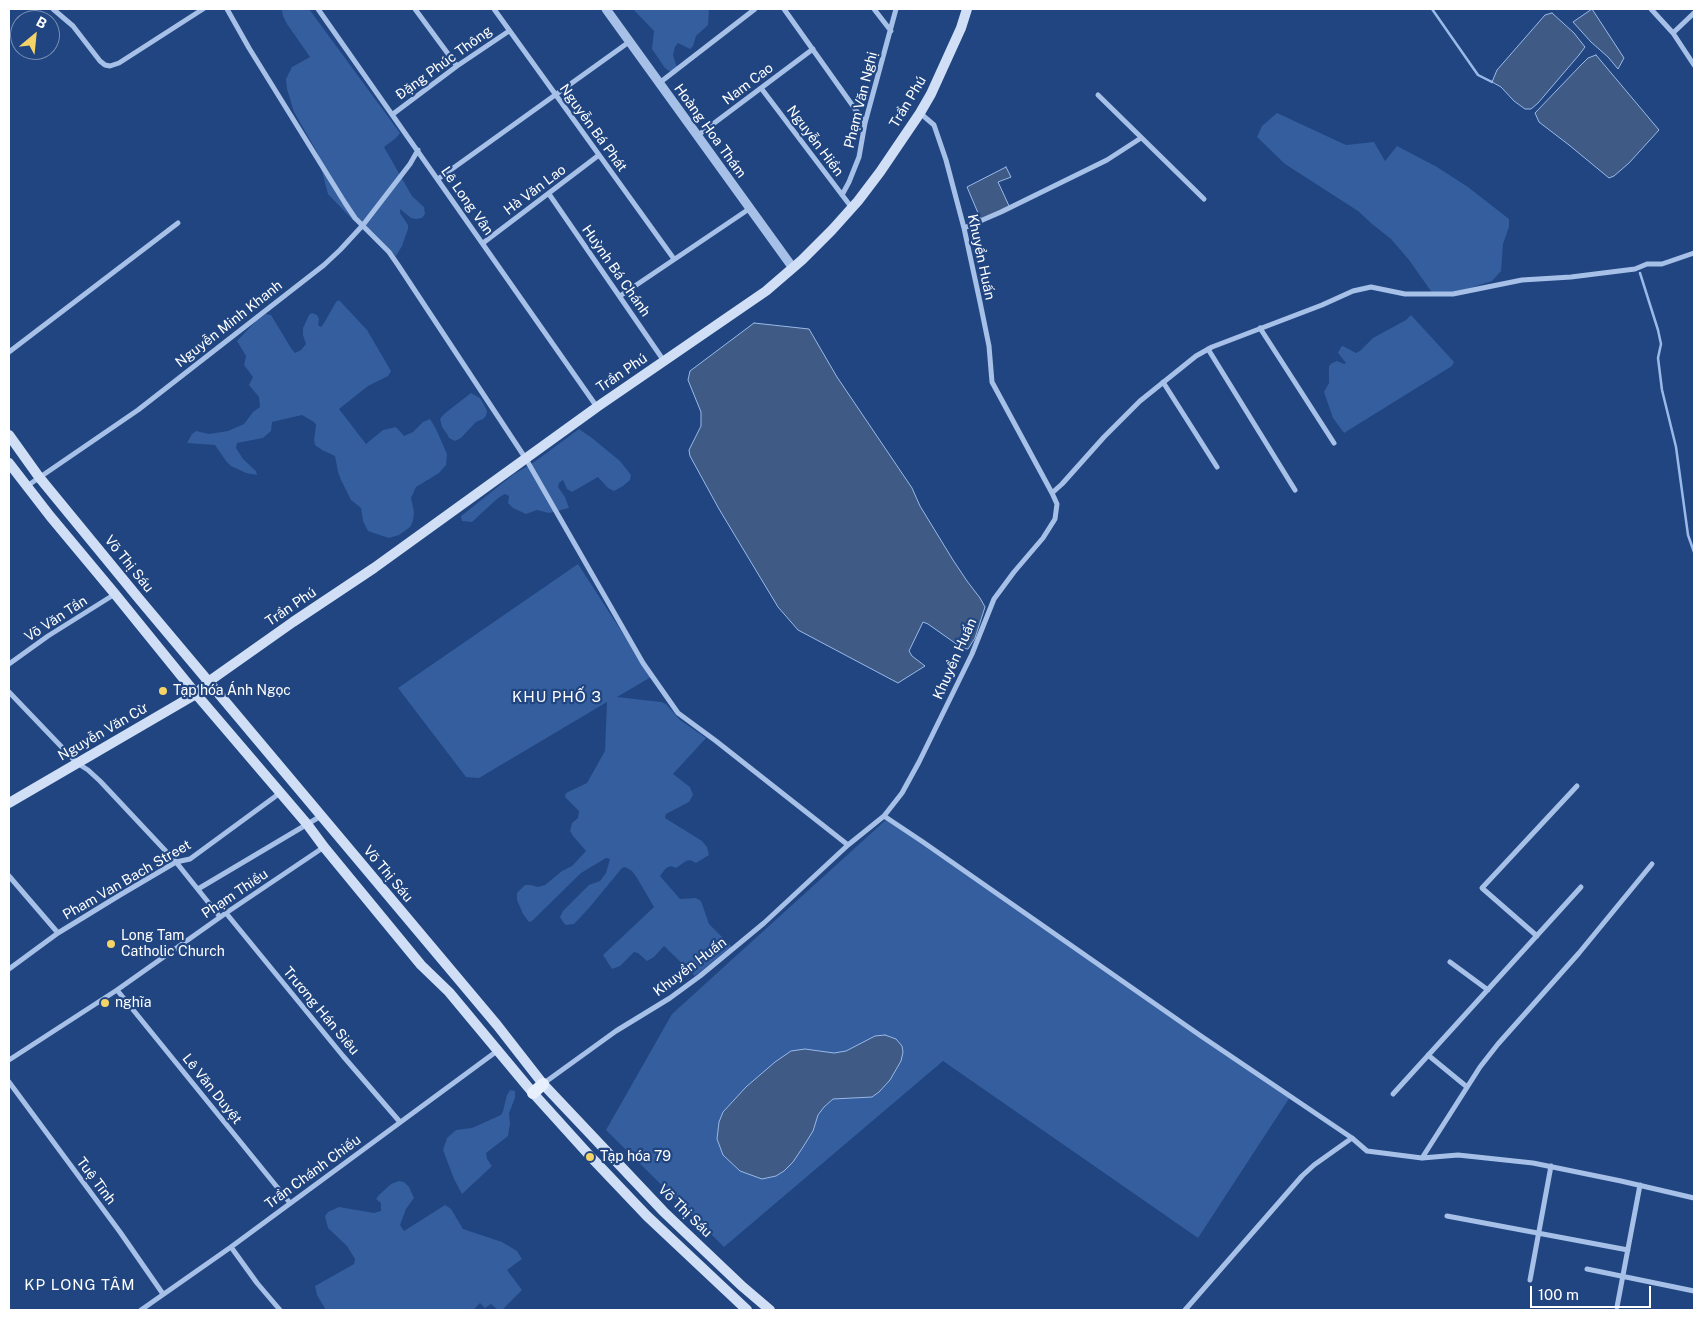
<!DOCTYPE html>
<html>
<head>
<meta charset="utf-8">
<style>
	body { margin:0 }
	#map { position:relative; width:1703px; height:1319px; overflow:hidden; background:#204580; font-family:"Public Sans",sans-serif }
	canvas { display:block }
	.frame { position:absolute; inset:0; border:10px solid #fff; pointer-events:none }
	.north { position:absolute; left:10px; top:10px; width:50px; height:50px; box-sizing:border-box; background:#204580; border:1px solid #798fb3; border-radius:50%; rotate:28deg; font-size:14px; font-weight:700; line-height:20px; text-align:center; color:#fff }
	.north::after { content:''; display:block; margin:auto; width:18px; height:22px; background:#f5d367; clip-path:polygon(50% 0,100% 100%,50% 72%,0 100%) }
	.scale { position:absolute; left:1530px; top:1286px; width:121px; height:22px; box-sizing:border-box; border:2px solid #fff; border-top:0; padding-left:6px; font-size:15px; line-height:18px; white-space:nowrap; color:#fff; -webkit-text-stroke:4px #204580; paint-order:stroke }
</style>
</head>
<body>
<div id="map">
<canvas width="1703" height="1319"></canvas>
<div class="frame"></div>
<div class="north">B</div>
<div class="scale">100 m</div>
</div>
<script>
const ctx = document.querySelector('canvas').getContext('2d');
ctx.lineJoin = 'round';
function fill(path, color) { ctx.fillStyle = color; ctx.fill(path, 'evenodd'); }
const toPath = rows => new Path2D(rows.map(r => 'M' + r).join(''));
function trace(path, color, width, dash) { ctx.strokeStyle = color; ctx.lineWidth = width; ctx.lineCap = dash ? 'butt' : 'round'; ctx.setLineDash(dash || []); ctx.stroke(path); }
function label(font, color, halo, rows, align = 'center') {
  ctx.font = font + ' "Public Sans",sans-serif'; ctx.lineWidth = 4.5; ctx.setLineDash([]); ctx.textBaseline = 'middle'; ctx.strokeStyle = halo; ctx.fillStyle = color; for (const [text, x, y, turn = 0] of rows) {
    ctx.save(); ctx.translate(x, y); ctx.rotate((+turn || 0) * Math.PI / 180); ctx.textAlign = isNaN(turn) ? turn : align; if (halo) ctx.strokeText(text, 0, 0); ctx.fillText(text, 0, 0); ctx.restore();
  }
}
const green = toPath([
	[283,9,309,9,400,133,396,138,384,147,412,196,424,207,425,214,422,218,416,219,411,218,400,209,400,213,408,225,408,229,402,246,396,256,353,220,328,194,317,152,294,112,287,89,286,79,292,67,310,57,287,24,283,16,282,10],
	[633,9,709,9,708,25,696,36,693,46,690,49,678,43,675,47,673,55,678,71,675,75,665,68,652,49,654,31],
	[1277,113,1346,145,1374,142,1385,161,1397,146,1437,167,1468,187,1509,219,1509,227,1503,244,1501,271,1492,281,1451,294,1433,294,1409,260,1391,239,1372,224,1358,211,1285,164,1257,137,1262,126],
	[339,300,367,330,391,371,388,376,368,386,339,409,366,444,383,430,396,427,404,436,413,432,423,422,430,419,436,429,447,454,446,465,439,473,416,487,411,498,414,512,413,521,410,527,399,535,389,538,368,531,363,521,361,508,351,500,341,480,338,472,335,456,322,450,315,445,314,440,316,425,314,422,302,415,272,422,271,431,263,438,237,443,236,448,243,459,256,471,257,475,246,473,231,466,226,461,215,445,187,443,192,434,196,431,209,434,228,431,244,424,253,412,260,407,259,397,249,385,253,377,244,365,246,356,237,341,256,321,266,314,271,315,291,348,295,353,301,350,306,344,303,335,303,328,309,315,312,313,317,315,319,319,318,325,321,327,324,323,336,302],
	[1411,315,1454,362,1452,366,1344,433,1333,418,1324,392,1329,383,1329,366,1332,363,1337,361,1344,364,1346,363,1338,353,1341,347,1343,346,1356,353,1360,351,1373,338,1406,320],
	[471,393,480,398,484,405,487,411,486,416,483,419,476,422,461,438,455,441,449,438,447,434,442,427,440,419,444,414],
	[579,429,592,438,620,461,631,475,630,480,623,486,614,491,608,488,598,477,572,492,567,489,563,480,559,483,558,487,565,497,569,508,549,513,537,510,526,514,513,508,508,503,509,496,505,494,498,498,472,522,462,521,461,516,465,513,514,474,533,463],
	[578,564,651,677,617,697,661,702,666,704,680,720,706,738,673,774,690,787,693,795,689,802,666,814,665,818,702,841,707,847,709,855,696,863,690,860,686,861,676,868,671,866,666,868,660,876,680,899,696,898,701,901,709,924,731,946,730,949,695,976,664,946,654,957,647,961,638,953,634,952,620,966,612,969,603,955,654,907,637,878,632,871,625,867,622,868,589,908,574,924,566,925,563,922,560,917,563,911,589,885,600,881,606,873,610,859,606,858,581,873,532,921,529,922,523,914,517,900,517,893,525,885,531,885,538,887,545,885,562,871,572,866,586,851,573,836,570,831,572,823,578,818,579,811,565,797,566,793,587,783,605,751,607,702,479,778,466,777,398,688],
	[888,818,1290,1097,1198,1238,943,1061,724,1247,606,1130,672,1014],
	[510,1090,515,1091,515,1098,509,1113,510,1124,508,1136,486,1153,487,1159,492,1166,462,1194,454,1179,443,1150,447,1138,456,1130,472,1128,501,1115,503,1111,507,1095],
	[399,1181,404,1182,409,1187,414,1198,406,1209,400,1225,404,1231,445,1205,451,1209,463,1229,502,1242,517,1251,522,1259,507,1270,522,1290,502,1310,498,1310,491,1304,485,1308,480,1303,473,1310,326,1310,317,1295,315,1286,354,1264,355,1259,347,1246,328,1228,325,1216,328,1212,339,1207,374,1213,381,1211,381,1203,376,1199,379,1195,391,1184]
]);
const water = toPath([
	[1592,9,1624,58,1618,69,1608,57,1591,42,1573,22,1592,9],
	[1552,13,1574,33,1585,47,1579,55,1538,103,1531,109,1525,109,1514,101,1501,87,1492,82,1497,70,1545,15,1552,13],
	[1596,55,1659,130,1629,163,1614,176,1609,178,1569,145,1539,122,1535,113,1580,66,1588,58,1596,55],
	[1006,167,1011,177,998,182,1010,208,981,220,967,187,1006,167],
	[754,323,809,329,837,377,912,488,920,506,953,560,967,581,980,598,985,607,975,638,968,649,962,648,928,624,923,622,909,651,912,656,925,666,898,683,798,630,778,607,719,509,690,456,689,450,701,426,701,412,688,380,690,371,754,323],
	[885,1035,896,1039,902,1046,903,1052,901,1061,890,1080,879,1092,872,1097,833,1099,824,1107,818,1115,813,1131,803,1147,793,1162,784,1171,776,1176,762,1179,740,1171,723,1155,717,1139,719,1122,723,1112,746,1087,775,1062,791,1051,805,1049,834,1053,846,1051,875,1036,885,1035]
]);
const stream = toPath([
	[1432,9,1478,75,1492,82],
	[1640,273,1658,330,1661,344,1658,358,1662,390,1676,447,1688,535,1694,552]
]);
const minor = toPath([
	[53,9,73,26,100,61,105,65,110,66,119,63,203,9],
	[227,9,249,48,345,203,355,218,389,252,398,265,526,459,643,663,678,713,716,741,848,845],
	[318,9,597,407],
	[415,9,457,66],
	[494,9,674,259],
	[784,9,865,123],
	[874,9,891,31],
	[1651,9,1673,33,1694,65],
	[1673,33,1694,13],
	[658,84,755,9],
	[761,88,852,208],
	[1098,95,1204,199],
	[393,114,457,66,509,31],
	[697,136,813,49],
	[438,179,629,42],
	[549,194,664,361],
	[842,195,849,182,859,157,865,123,896,9],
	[964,228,1001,212,1107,160,1141,138],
	[483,243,599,155],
	[620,296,749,209],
	[1260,328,1334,443],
	[1208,349,1295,490],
	[9,352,178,223],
	[1163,382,1217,467],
	[27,486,138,410,324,265,340,250,363,225,410,164,418,150],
	[1052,493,1062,484,1104,437,1140,401,1196,356,1212,347,1322,305,1353,291,1371,287,1405,294,1453,294,1522,280,1571,277,1635,269,1647,264,1662,264,1694,253],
	[9,664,48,636,115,594],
	[9,692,77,763,88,770,100,781,176,862,220,917],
	[884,816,923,842,1201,1036,1352,1138,1367,1151,1422,1158,1458,1155,1533,1163,1621,1181,1694,1198],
	[9,876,58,933],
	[198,889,321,816],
	[226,913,343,1056,400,1122],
	[1537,936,1482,888,1577,786],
	[1450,962,1488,990],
	[9,969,58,933,120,895,176,862,190,859,280,793],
	[117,990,290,1203],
	[1428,1055,1467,1087],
	[9,1060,117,990,226,913,324,847],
	[9,1082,120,1232,163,1294],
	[544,1083,616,1031,670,998,700,976,764,923,848,845,884,816,902,793,919,762,972,654,994,599,1014,572,1043,538,1055,519,1057,504,1052,493,992,382,989,346,980,302,964,228,946,160,934,125,920,113],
	[1393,1094,1581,887],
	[1422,1158,1480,1067,1498,1044,1579,953,1652,864],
	[1447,1216,1628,1250],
	[231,1247,257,1283,280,1310],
	[1587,1269,1694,1291],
	[1530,1280,1551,1166],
	[1617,1307,1640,1185],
	[141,1310,231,1247,497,1051],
	[1185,1310,1302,1176,1314,1165,1352,1138]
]);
const tertiary = toPath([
	[606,9,793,268]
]);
const secondary = toPath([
	[9,435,39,477,140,600,497,1025,543,1084,663,1211,743,1287,770,1310],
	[9,463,50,516,115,594,196,694,307,824,324,847,421,965,449,992,533,1093,589,1155,647,1216,747,1310],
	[9,803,196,694,208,682,293,622,374,568,597,407,766,291,802,260,832,230,858,201,880,172,920,113,931,94,961,28,967,9]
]);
const primary = toPath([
	[533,1093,543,1084]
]);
const markers = [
	[163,691,5,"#f5d367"],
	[111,944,5,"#f5d367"],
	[105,1003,5,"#f5d367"],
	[590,1157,5,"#f5d367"]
];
const streetNames = [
	["Đặng Phúc Thông",444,63,-36],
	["Nam Cao",748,84,-37],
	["Phạm Văn Nghị",861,100,-76],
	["Trần Phú",908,102,-59],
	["Nguyễn Bá Phát",593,128,54],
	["Hoàng Hoa Thám",710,131,54],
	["Nguyễn Hiền",815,141,53],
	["Hà Văn Lao",535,190,-37],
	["Lê Long Vân",467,201,55],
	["Khuyển Huấn",981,257,78],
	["Huỳnh Bá Chánh",616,271,55],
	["Nguyễn Minh Khanh",229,324,-38],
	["Trần Phú",622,373,-34],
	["Võ Thị Sáu",129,564,51],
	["Trần Phú",291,607,-34],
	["Võ Văn Tần",56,619,-33],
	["Khuyển Huấn",955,659,-66],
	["Nguyễn Văn Cừ",103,732,-30],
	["Võ Thị Sáu",388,874,50],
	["Pham Van Bach Street",127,880,-30],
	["Phạm Thiều",235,894,-34],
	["Khuyển Huấn",690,967,-37],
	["Trương Hán Siêu",321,1011,50],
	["Lê Văn Duyệt",212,1089,51],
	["Trần Chánh Chiếu",313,1172,-36],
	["Tuệ Tĩnh",96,1181,53],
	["Võ Thị Sáu",685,1211,44]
];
const poiNames = [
	["Tạp hóa Ánh Ngọc",173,691],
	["Long Tam",121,936],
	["Catholic Church",121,952],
	["nghĩa",115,1003],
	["Tạp hóa 79",600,1157]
];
const neighbourhoodNames = [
	["KHU PHỐ 3",557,697],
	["KP LONG TÂM",80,1285]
];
fill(green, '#345e9e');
fill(water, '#3e5a85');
trace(water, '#99bae9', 1);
trace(stream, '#99bae9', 2.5);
trace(minor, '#a6c0e8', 5);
trace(tertiary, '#a6c0e8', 9);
trace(secondary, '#d0dff6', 10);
trace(primary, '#e8effd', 12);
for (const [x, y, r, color] of markers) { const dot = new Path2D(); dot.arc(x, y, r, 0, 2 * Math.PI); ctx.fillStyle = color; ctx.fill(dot); trace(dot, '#204580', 2); }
label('14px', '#fff', '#204580', streetNames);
label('14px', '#fff', '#204580', poiNames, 'left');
ctx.letterSpacing = '1px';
label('15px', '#fff', '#204580', neighbourhoodNames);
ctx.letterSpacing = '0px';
</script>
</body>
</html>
